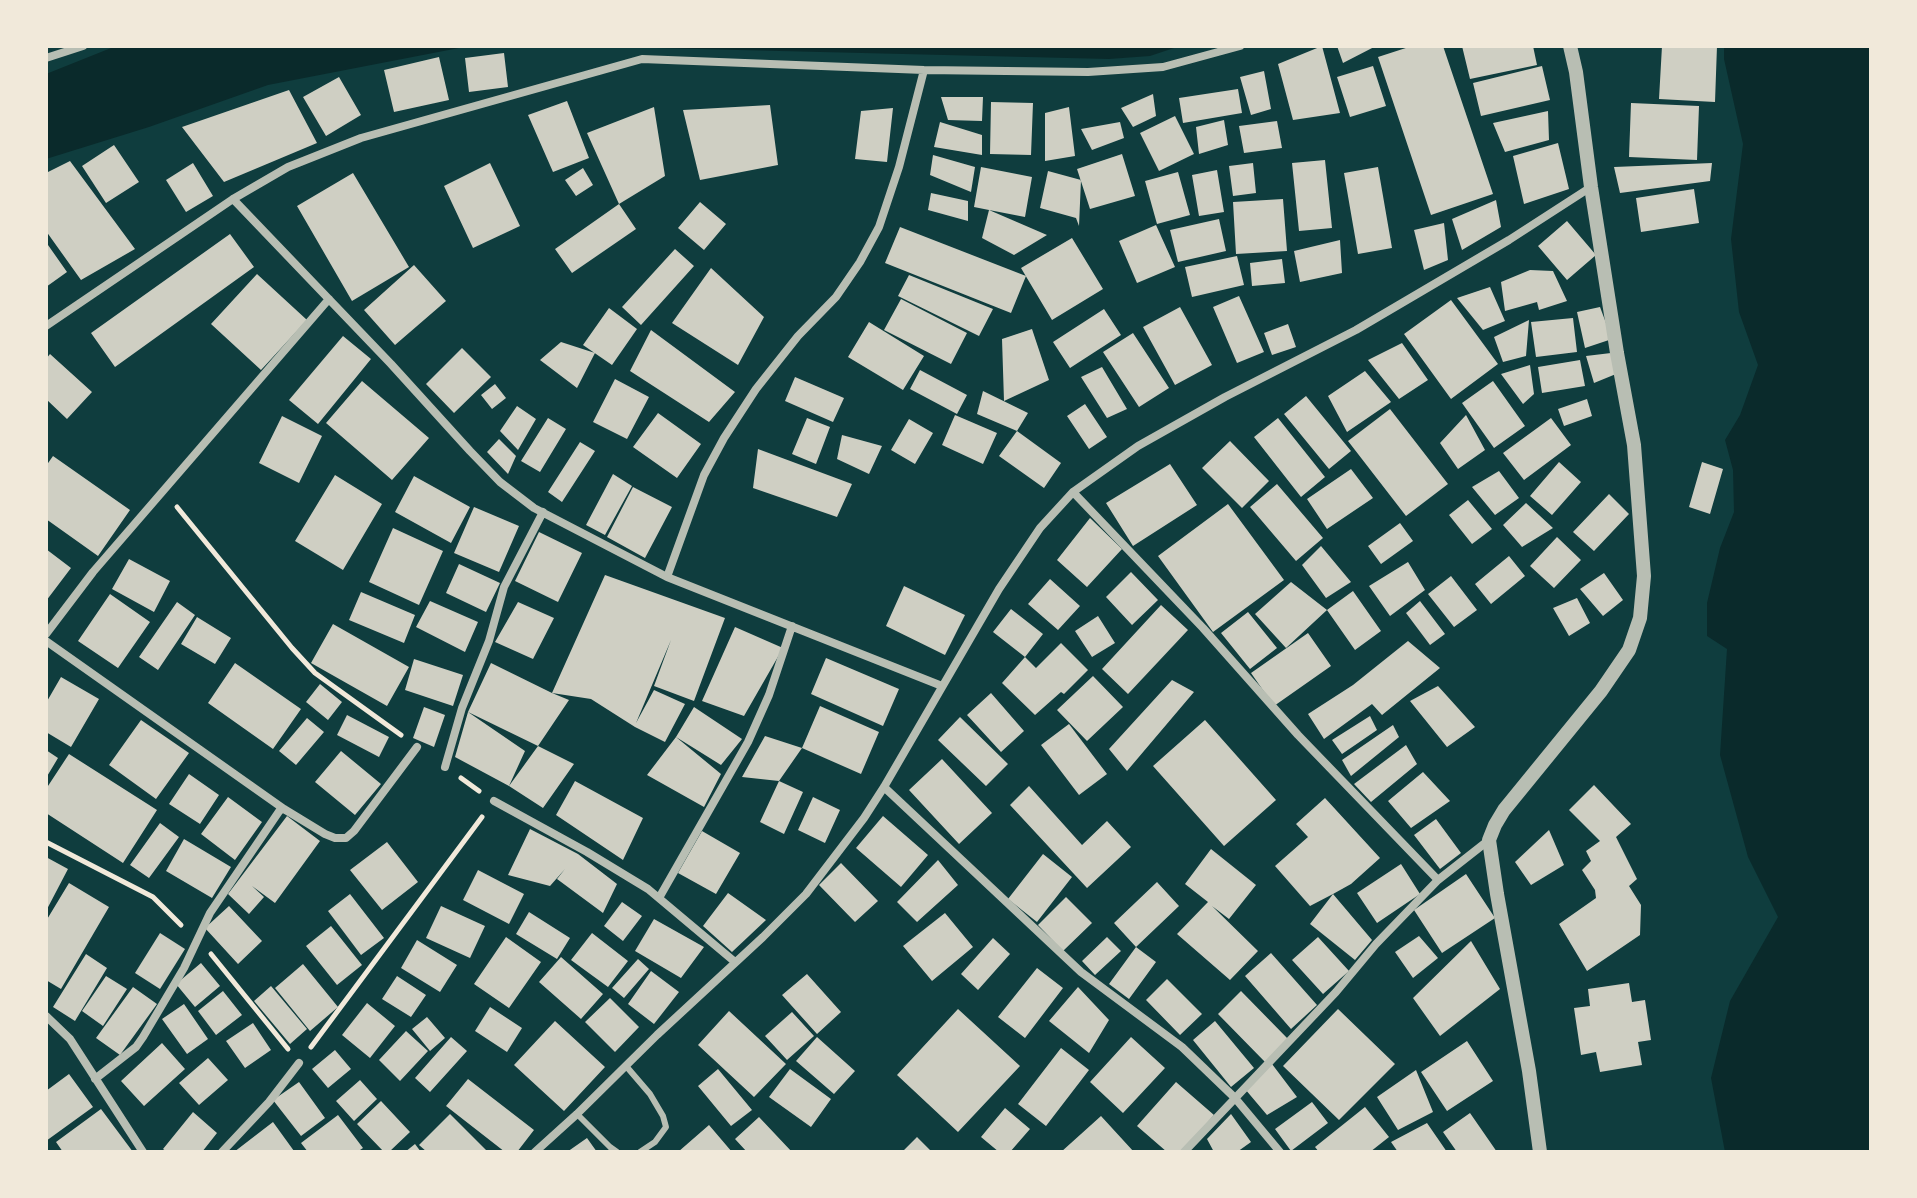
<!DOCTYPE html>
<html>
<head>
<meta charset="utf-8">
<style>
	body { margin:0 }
	#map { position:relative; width:1917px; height:1198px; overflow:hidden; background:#0f3d3e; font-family:"PT Sans Narrow",sans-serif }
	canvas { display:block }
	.frame { position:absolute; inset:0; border:48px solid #f1e9da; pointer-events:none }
</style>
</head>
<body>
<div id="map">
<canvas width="1917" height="1198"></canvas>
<div class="frame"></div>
</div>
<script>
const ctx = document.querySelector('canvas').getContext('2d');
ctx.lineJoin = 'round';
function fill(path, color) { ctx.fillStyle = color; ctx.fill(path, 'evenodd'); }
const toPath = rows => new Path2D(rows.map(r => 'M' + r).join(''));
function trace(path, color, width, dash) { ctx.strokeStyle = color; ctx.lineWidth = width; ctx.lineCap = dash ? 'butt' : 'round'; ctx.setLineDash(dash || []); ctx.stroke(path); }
const water = toPath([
	[116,46,486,46,459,48,268,85,149,127,46,159,46,74],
	[574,46,1180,46,1150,56,1109,59],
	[1724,46,1871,46,1871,1152,1725,1152,1711,1078,1730,1001,1778,917,1748,857,1720,755,1727,649,1707,636,1707,603,1720,548,1734,512,1733,470,1725,440,1740,415,1758,365,1739,312,1731,239,1743,144,1724,59]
]);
const building = toPath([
	[1322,46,1340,113,1293,120,1278,64],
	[1337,46,1376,46,1343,63],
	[1412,46,1443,46,1493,194,1431,215,1378,57],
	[1462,46,1533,46,1537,65,1470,79],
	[1662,46,1717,46,1715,102,1659,99],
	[504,53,508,87,469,92,465,58],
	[439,57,449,100,394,112,384,70],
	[1373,66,1386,106,1350,117,1337,77],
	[1542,66,1550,100,1481,116,1473,83],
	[1264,71,1271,109,1251,115,1240,77],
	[339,77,361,115,326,136,303,97],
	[1238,89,1242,113,1183,123,1179,98],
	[289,90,317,143,224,182,182,127],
	[1153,94,1156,116,1133,127,1121,108],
	[941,97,983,97,982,121,948,120],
	[567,101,589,158,553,172,528,115],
	[991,102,1033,103,1031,155,990,154],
	[1631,103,1699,106,1697,160,1629,157],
	[770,105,778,165,700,180,683,110],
	[654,107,665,176,619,204,587,133],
	[1069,107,1075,156,1045,161,1045,113],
	[893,108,887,162,855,159,861,111],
	[1548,111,1549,140,1505,152,1493,123],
	[1175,116,1194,154,1159,171,1140,133],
	[1224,120,1228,145,1199,154,1196,127],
	[1277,121,1282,148,1244,153,1239,126],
	[940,122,982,135,982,155,934,147],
	[1120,122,1124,138,1092,150,1081,129],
	[1558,143,1569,189,1524,204,1513,156],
	[114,145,139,182,106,203,82,166],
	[1122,154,1135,196,1090,209,1077,169],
	[933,155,975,167,971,192,930,175],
	[1325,160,1332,228,1299,231,1292,163],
	[70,161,135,249,81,280,46,231,46,173],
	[193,163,213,196,186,212,166,180],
	[490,163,520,226,473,248,444,186],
	[1253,163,1256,193,1233,196,1229,166],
	[1712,163,1710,181,1620,193,1614,167],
	[981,167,1032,177,1025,217,989,210,1047,235,1014,255,982,238,989,210,974,207],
	[1378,167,1392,248,1358,254,1344,173],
	[583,168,593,185,576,196,565,180],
	[1217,170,1224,212,1199,216,1192,175],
	[1048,171,1081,180,1079,226,1076,218,1040,208],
	[1178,172,1190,215,1157,224,1145,181],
	[353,173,409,267,352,301,297,206],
	[1694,189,1699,223,1641,232,1636,198],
	[931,193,968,201,968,221,928,210],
	[1283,199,1287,251,1236,254,1233,202],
	[1496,200,1501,227,1462,250,1452,219],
	[700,202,726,224,704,250,678,228],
	[619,204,636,229,572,273,555,249],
	[1219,219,1226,251,1178,262,1170,230],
	[1567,221,1596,255,1567,280,1538,246],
	[1444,223,1448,260,1424,270,1414,230],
	[1156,225,1175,267,1137,283,1119,241],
	[900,227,1026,276,1011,313,885,263],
	[230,234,254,267,115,367,91,333],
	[1072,238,1103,289,1052,320,1021,268],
	[1340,240,1342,273,1300,282,1294,251],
	[48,245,67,272,46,287,46,247],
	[675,249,694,266,641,325,622,307],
	[1237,256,1244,285,1192,297,1185,267],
	[1282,259,1285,283,1252,286,1250,263],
	[414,265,446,301,395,345,364,310],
	[711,268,764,317,738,365,672,323],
	[1530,270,1553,271,1567,301,1539,310,1537,302,1505,311,1501,282],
	[257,274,307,320,261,370,211,324],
	[909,275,993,309,979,336,898,296],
	[1490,287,1505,321,1483,330,1457,298],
	[1239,296,1264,352,1237,363,1213,307],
	[901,299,967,333,951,364,884,330],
	[1451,300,1498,364,1451,399,1404,334],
	[1180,307,1212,365,1175,385,1143,327],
	[1600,307,1612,339,1585,348,1577,312],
	[609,308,637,329,612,365,583,345],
	[1104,309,1121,335,1070,368,1053,342],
	[1573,318,1577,352,1536,357,1531,322],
	[1529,320,1526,356,1503,362,1494,337],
	[869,322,924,356,903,390,848,357],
	[1288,324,1296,347,1272,355,1264,333],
	[1032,329,1049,380,1004,401,1002,339],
	[651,330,735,392,709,422,630,371],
	[1133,333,1169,388,1139,407,1103,352],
	[343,336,371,359,318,424,289,400],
	[561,342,595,353,577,388,540,360],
	[1402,343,1428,380,1399,399,1368,360],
	[462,348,491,377,454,413,426,384],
	[1611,353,1616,374,1594,383,1586,356],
	[50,354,92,392,67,419,46,399,46,359],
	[1580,360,1585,386,1542,393,1538,367],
	[1530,365,1534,394,1523,404,1501,374],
	[1102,367,1127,409,1107,418,1081,377],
	[920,370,967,395,957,414,910,389],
	[1365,371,1391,402,1347,432,1328,396],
	[795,377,844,398,833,422,785,401],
	[615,379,649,397,627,439,593,422],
	[362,381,429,438,392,480,326,423],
	[1493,381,1525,426,1494,448,1462,403],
	[495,384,506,398,492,409,481,395],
	[983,391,1028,413,1017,431,977,414],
	[1306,396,1351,451,1329,469,1284,414],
	[1587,399,1592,416,1564,426,1558,409],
	[1085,404,1107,437,1089,449,1067,416],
	[517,406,536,419,518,450,500,431],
	[1390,409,1448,484,1406,516,1348,441],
	[658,413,701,444,677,478,633,447],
	[955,415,997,433,983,464,942,445],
	[1466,415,1485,450,1458,469,1440,443],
	[282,416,322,436,299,483,259,463],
	[548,418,566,429,540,472,521,461],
	[807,418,830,427,816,464,792,454],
	[1278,418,1325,477,1301,497,1254,437],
	[1551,418,1571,445,1524,480,1503,453],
	[909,419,933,433,915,464,891,450],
	[1017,431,1061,463,1044,488,999,456],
	[842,435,882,446,869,474,837,459],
	[499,439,516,456,508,474,487,452],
	[1230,441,1269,481,1242,508,1202,468],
	[580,442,595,451,562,502,548,492],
	[758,449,852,484,837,517,753,488],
	[53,456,130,510,98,556,46,519,46,466],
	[1559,462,1581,482,1552,515,1530,496],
	[1702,462,1723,469,1710,514,1689,507],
	[1170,464,1197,505,1133,546,1106,503],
	[1351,469,1373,498,1327,529,1307,499],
	[1499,471,1519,498,1495,515,1472,487],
	[613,474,632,486,605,535,586,525],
	[335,475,382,504,343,570,295,541],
	[414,476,470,507,451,543,395,512],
	[1277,484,1323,538,1296,561,1250,507],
	[633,487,672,507,645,558,607,537],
	[1609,494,1629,514,1594,551,1573,532],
	[1468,500,1492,529,1472,544,1449,515],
	[1526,503,1553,528,1522,547,1503,525],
	[1228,504,1284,580,1213,632,1158,556],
	[474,507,519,526,499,572,454,553],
	[1090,518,1122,549,1087,587,1057,560],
	[1400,523,1413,541,1381,564,1368,546],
	[393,528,443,551,419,605,369,582],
	[539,532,582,553,558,602,515,581],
	[1557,537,1581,560,1554,588,1530,566],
	[1321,546,1351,582,1326,598,1302,565],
	[46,549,71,568,46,601],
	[1509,556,1525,576,1491,604,1475,584],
	[129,559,170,581,154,612,112,589],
	[1408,562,1425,590,1390,616,1369,586],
	[459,564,500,583,486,612,446,593],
	[1131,572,1158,600,1132,625,1106,597],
	[1604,573,1623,600,1603,616,1580,589],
	[605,575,725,618,694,701,654,686,671,640,636,723,654,690,685,704,665,742,635,727,591,699,552,693,569,700,538,746,468,712,525,751,509,786,538,746,574,764,543,808,509,786,455,757,468,712,491,663,552,693],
	[1451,576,1477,610,1454,627,1428,594],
	[1050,579,1080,606,1058,630,1028,604],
	[1291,582,1327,610,1353,591,1381,631,1355,650,1327,610,1286,648,1255,614],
	[904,586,965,615,945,655,886,626],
	[361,592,415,615,404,643,349,620],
	[110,594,150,622,118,668,78,641],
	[1577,598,1590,623,1569,636,1553,608],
	[430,601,478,622,465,652,416,627],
	[1420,601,1445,634,1430,645,1406,613],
	[177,602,195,615,158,670,139,657],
	[518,602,554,618,533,659,495,642],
	[1161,605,1188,630,1128,694,1102,669],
	[1011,609,1043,634,1025,657,993,632],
	[1248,612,1277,648,1250,669,1221,633],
	[1098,616,1115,643,1092,657,1075,631],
	[197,617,231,638,215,664,181,644],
	[333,624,409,667,387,706,311,663],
	[735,627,783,648,744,716,702,701],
	[1308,633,1331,666,1274,706,1251,673],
	[1408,641,1440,668,1382,715,1372,704,1324,739,1308,714,1353,685],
	[1061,643,1088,670,1064,694,1061,692,1035,715,1002,683,1025,657,1036,668],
	[826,658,899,689,883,726,811,694],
	[414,659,463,675,453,706,405,690],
	[235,663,301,709,273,749,208,703],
	[1093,676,1123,707,1087,741,1057,710],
	[61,677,99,699,71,747,46,732,46,703],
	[1172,680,1194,692,1127,771,1109,749],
	[320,684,342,702,328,720,306,702],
	[1438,686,1475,727,1447,747,1410,701],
	[991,693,1024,731,1001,752,967,715],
	[820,706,879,732,861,774,802,748],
	[424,707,445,715,434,747,413,738],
	[694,707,742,739,721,765,676,737],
	[347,715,389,737,379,757,337,735],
	[1370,716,1377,730,1342,754,1332,740],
	[960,717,1008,764,986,786,938,740],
	[307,718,324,732,296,765,279,751],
	[141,720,189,753,156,799,109,765],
	[1205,720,1276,800,1224,846,1153,766],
	[1069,724,1107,774,1079,795,1041,745],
	[1393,725,1399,737,1351,776,1342,760],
	[765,736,802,748,779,781,803,792,784,834,760,822,779,781,742,777],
	[676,737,721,774,704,807,647,775],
	[1406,745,1417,764,1371,802,1354,784],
	[46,750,58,758,46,778],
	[341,751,381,784,355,815,315,782],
	[69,754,157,810,123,863,46,813,46,789],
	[942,759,992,813,959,844,909,790],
	[1423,772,1450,801,1411,828,1388,801],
	[189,774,219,795,200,824,169,804],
	[575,781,643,818,623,860,556,815],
	[1594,785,1631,824,1616,837,1637,879,1629,886,1641,905,1640,935,1587,971,1559,924,1596,898,1595,890,1582,870,1591,861,1586,851,1600,841,1569,810],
	[1029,786,1082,845,1107,821,1131,847,1087,888,1010,805],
	[228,797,262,822,235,860,201,834],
	[813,797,840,810,825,843,798,830],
	[1325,798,1380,858,1351,884,1333,894,1372,940,1355,960,1310,924,1333,894,1310,906,1275,866,1308,837,1296,824],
	[287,816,320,841,275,903,252,886,264,897,249,914,228,894],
	[883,816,928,855,901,887,856,848],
	[1436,819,1461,853,1440,869,1414,835],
	[160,823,179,837,149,878,130,865],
	[530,829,578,854,617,884,603,913,557,879,565,869,550,886,508,875],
	[1549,830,1564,865,1531,885,1515,862],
	[702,831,740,853,716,894,678,873],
	[184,839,231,867,212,898,166,871],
	[387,842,418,882,382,910,350,870],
	[1211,849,1256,885,1229,919,1212,906,1258,951,1230,980,1177,934,1208,902,1185,884],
	[1043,854,1072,877,1037,922,1008,899],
	[46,857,68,869,46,911],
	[938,860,958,885,917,922,897,902],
	[841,863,878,901,855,922,819,885],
	[1401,864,1420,894,1377,923,1357,893],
	[478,870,524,894,509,924,463,900],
	[1466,874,1495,918,1442,953,1414,910],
	[1157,882,1179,906,1136,947,1114,923],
	[69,883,109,907,61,989,46,980,46,921],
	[728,893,766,920,732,952,703,926],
	[350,894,384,938,361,955,328,911],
	[1066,897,1092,923,1063,951,1038,925],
	[622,902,642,916,623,941,604,926],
	[229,906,262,941,238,964,205,928],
	[441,906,485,926,470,958,426,938],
	[529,912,570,938,557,959,516,934],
	[945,913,973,947,932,981,903,946],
	[654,919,704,947,681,978,635,951],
	[331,926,362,965,337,985,306,946],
	[160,933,185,949,160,989,135,973],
	[592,933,628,961,608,987,571,960],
	[1419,936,1438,958,1413,978,1395,952],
	[506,937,541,962,509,1008,474,984],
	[1107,937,1121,951,1095,975,1082,961],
	[1318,937,1349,971,1323,994,1292,960],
	[993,938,1010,954,978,990,961,974],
	[417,940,457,965,440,992,401,968],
	[1471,941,1500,989,1440,1036,1413,998],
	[1136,947,1156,962,1129,999,1109,984],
	[1271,953,1317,1005,1291,1029,1245,976],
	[86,954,107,968,75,1021,53,1007],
	[561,957,603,994,581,1019,539,982],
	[638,959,649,969,624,998,612,988],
	[201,963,220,986,195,1007,176,984],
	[303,964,338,1007,310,1031,275,988],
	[1037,968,1063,988,1025,1038,998,1017],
	[651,971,679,992,654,1024,628,1004],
	[807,974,841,1012,817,1034,782,995],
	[106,976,127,989,103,1026,82,1011],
	[397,976,426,995,411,1017,382,999],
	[1167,979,1202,1014,1180,1035,1146,1000],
	[1629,983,1632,1002,1645,1000,1651,1040,1638,1042,1642,1065,1600,1072,1596,1052,1581,1055,1574,1008,1590,1006,1588,989],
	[271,986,307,1029,290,1044,254,1001],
	[133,987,157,1004,120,1055,96,1038],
	[1078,987,1109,1020,1089,1053,1049,1021],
	[223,991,242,1015,216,1035,198,1011],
	[1241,991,1288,1039,1265,1062,1218,1014],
	[610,998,639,1027,615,1052,585,1022],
	[367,1003,395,1026,370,1058,342,1035],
	[184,1004,208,1039,187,1054,162,1019],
	[490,1007,522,1028,507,1052,475,1031],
	[958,1009,1020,1066,958,1132,897,1075],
	[1338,1009,1395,1064,1339,1120,1283,1066],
	[729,1011,786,1064,754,1097,698,1045],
	[792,1012,814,1036,787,1060,765,1036],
	[427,1017,445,1038,430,1051,412,1029],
	[555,1021,605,1067,564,1111,514,1065],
	[1215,1021,1254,1068,1231,1087,1193,1040],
	[253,1023,271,1050,245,1068,226,1041],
	[406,1031,428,1051,400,1081,379,1060],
	[451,1037,467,1051,430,1092,415,1078],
	[817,1037,855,1071,834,1094,796,1061],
	[1131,1037,1165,1068,1123,1113,1090,1082],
	[1467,1041,1493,1081,1447,1111,1421,1072],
	[162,1043,185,1069,144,1106,121,1081],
	[1061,1048,1089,1070,1046,1126,1018,1104],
	[335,1050,351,1069,328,1088,312,1069],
	[208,1058,228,1080,199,1105,179,1083],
	[1272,1064,1297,1097,1267,1115,1245,1089],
	[718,1069,752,1110,731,1126,698,1086],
	[790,1069,831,1099,811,1127,769,1097],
	[1416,1070,1433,1112,1398,1130,1377,1097],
	[69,1074,93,1107,46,1141,46,1091],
	[468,1079,534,1130,517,1152,505,1152,446,1106],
	[360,1080,377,1099,354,1121,336,1101],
	[299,1082,325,1118,301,1136,273,1100],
	[1176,1082,1214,1115,1182,1152,1167,1152,1137,1126],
	[381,1101,410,1132,389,1152,384,1152,357,1124],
	[1312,1102,1328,1123,1291,1151,1275,1129],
	[1365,1107,1389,1137,1370,1152,1319,1152,1315,1147],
	[1005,1108,1030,1129,1010,1152,999,1152,981,1137],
	[101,1109,133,1152,63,1152,56,1142],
	[193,1112,217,1133,202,1152,167,1152,163,1149],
	[1470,1113,1497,1152,1457,1152,1443,1132],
	[450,1114,488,1152,427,1152,419,1145],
	[1231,1114,1251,1142,1237,1152,1214,1152,1207,1139],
	[338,1115,363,1148,357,1152,308,1152,301,1143],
	[1101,1116,1134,1152,1061,1152],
	[759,1117,792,1152,747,1152,735,1139],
	[273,1122,294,1151,292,1152,234,1152],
	[1427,1123,1447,1152,1398,1152,1391,1142],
	[709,1125,732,1152,678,1152],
	[917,1137,932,1152,902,1152],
	[587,1138,597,1152,567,1152],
	[415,1144,421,1152,405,1152]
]);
const path = toPath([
	[177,507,292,648,315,673,401,735],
	[461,778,479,791],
	[46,842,153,897,181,925],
	[211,954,288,1049],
	[311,1047,482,817]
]);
const service = toPath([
	[626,1066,650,1094,663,1116,666,1127,655,1142,640,1152],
	[577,1114,610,1147,617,1152]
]);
const minor = toPath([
	[46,58,83,46],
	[233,199,391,364,470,451,500,482,534,508,667,577,942,686],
	[46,326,233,199,288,167,361,138,642,59,924,70,1088,72,1163,67,1240,46],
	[1073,492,1203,628,1298,735,1438,880],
	[667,577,704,475,724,438,756,389,798,336,836,297,860,262,879,227,899,167,924,70],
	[46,634,93,572,329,299],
	[46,641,284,809,325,834,335,838,346,838,354,831,417,747],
	[445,767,462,708,489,641,504,587,543,512],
	[884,787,1081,972,1182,1047,1235,1098,1280,1152],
	[494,801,587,852,648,889,735,962],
	[659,898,748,742,769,695,792,626],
	[46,1016,70,1039,143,1152],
	[95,1079,136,1047,143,1037,184,968,210,913,280,810,284,809],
	[222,1152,269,1102,299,1063],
	[535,1152,577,1114,657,1035,763,937,806,894,864,818,884,787,999,589,1040,528,1073,492,1138,446,1225,397,1356,330,1509,240,1591,187],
	[1184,1152,1336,992,1376,944,1438,880,1489,840]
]);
const tertiary = toPath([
	[1540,1152,1529,1071,1497,894,1489,840,1495,825,1504,810,1601,691,1629,650,1640,618,1644,576,1634,445,1617,353,1591,187,1576,72,1570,46]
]);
fill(water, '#0a2a2b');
fill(building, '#cfcfc3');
trace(path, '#f1e9da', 5);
trace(service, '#b8beb3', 6);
trace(minor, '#b8beb3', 8);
trace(tertiary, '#b8beb3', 14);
</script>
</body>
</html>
